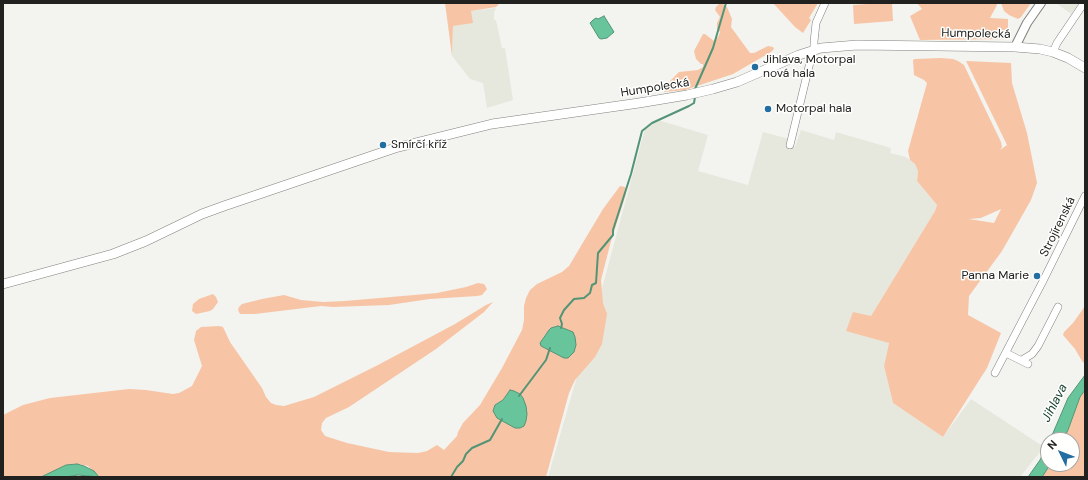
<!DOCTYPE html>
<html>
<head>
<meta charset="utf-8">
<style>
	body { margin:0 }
	#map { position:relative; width:1088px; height:480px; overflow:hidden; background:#f3f3f0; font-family:"DM Sans",sans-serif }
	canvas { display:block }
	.frame { position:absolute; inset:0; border:4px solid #212120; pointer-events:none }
	.north { position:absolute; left:1040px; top:432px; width:40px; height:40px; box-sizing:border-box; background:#fffffe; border:1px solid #a6a6a5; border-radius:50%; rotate:313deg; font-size:11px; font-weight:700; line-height:16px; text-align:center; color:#212120 }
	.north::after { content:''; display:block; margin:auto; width:14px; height:18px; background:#236ea1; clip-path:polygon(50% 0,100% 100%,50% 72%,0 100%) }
</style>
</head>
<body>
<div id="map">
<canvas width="1088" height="480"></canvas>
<div class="frame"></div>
<div class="north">N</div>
</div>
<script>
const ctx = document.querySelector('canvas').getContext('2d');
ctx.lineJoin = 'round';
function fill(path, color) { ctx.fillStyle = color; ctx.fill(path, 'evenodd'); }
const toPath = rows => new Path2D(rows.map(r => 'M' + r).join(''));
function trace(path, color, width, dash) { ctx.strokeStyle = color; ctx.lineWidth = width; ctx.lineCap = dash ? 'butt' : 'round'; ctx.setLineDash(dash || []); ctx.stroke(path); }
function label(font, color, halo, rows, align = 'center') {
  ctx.font = font + ' "DM Sans",sans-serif'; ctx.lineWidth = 3; ctx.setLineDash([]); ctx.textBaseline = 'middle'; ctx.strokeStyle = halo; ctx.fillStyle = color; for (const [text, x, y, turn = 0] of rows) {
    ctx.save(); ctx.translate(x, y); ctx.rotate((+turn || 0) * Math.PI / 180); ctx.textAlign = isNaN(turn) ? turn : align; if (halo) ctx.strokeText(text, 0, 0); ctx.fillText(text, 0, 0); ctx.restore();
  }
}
const built = toPath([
	[1056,3,1079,3,1071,14],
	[496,8,494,13,494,20,496,20,502,48,505,48,513,100,487,108,483,83,470,79,452,56,453,26,471,11],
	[658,120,708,135,698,171,748,185,763,132,789,139,787,145,795,147,801,130,834,140,836,132,891,148,890,153,906,157,910,160,915,164,918,171,917,181,937,205,935,211,871,316,889,343,884,366,893,403,943,437,971,399,1044,447,1020,477,548,477,595,314,645,129]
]);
const green = toPath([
	[445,3,500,3,496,7,471,11,473,23,453,26,452,56],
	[720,3,722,3,727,7,732,19,731,27,750,53,754,53,768,46,773,47,774,49,771,52,733,74,685,90,664,92,671,80,679,72,698,70,703,67,703,64,701,64,696,59,694,51,703,34,705,34,714,41,718,37,720,32,717,29,717,23,720,17,715,10,716,7],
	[773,3,818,3,809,18,811,20,803,33,795,27],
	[882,3,892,3,893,21,854,24,853,5],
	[917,3,996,3,997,5,990,18,1008,19,1008,39,920,40,910,16,922,9],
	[1001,3,1031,3,1021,17,1018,19,1009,15,1004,11],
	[941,58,953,59,958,61,964,65,1001,142,1002,147,1000,150,1007,145,966,61,1011,63,1012,83,1027,133,1037,183,1031,200,1002,251,969,296,968,315,1001,333,987,368,943,437,893,403,884,366,889,343,846,331,853,312,871,316,935,211,937,205,917,181,918,171,915,164,910,160,908,151,927,83,924,80,914,75,913,60,915,59],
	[1001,209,994,223,969,219,981,218],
	[620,186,625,187,626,194,611,241,601,280,603,303,607,314,602,344,595,357,575,380,569,393,546,477,99,477,88,466,77,464,66,465,41,477,3,477,3,415,23,405,50,398,129,389,146,390,173,394,179,393,192,386,202,366,194,340,196,331,201,327,219,326,223,327,230,342,262,388,266,397,271,403,276,405,284,406,314,397,378,365,455,324,486,305,493,302,484,312,436,349,349,407,326,418,322,423,321,430,325,436,347,443,389,452,418,453,427,451,437,445,444,450,457,436,458,432,463,423,480,405,502,368,522,330,524,320,524,306,526,298,530,290,537,284,562,272,569,266,603,209],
	[558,326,561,327,549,350,541,346,544,336],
	[508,393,520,394,523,398,527,414,526,421,495,405,503,400],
	[478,283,484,284,487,289,482,295,477,296,430,299,389,305,333,307,321,306,255,314,240,314,238,310,239,307,242,304,262,299,284,295,301,300,323,302,345,301,437,293,466,287],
	[213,294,216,297,218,302,213,309,210,311,196,314,192,311,193,304,199,299],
	[1085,306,1085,364,1082,361,1075,349,1063,335,1064,332,1073,323],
	[1085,390,1085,477,1042,477,1050,464,1072,464,1072,440,1063,440,1068,430,1080,397]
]);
const water = toPath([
	[604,16,614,32,607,38,601,39,599,38,590,23,593,20,596,18,598,19,604,16],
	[558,326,573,332,575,337,576,345,574,352,568,358,564,358,541,346,540,343,549,330,551,328,558,326],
	[1085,375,1085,390,1080,397,1068,430,1063,440,1050,440,1068,398,1085,375],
	[510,390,514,391,520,394,523,398,526,406,527,414,526,421,524,426,520,428,515,428,497,418,493,411,495,405,503,400,510,390],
	[1048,444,1048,464,1050,464,1046,471,1042,477,1028,477,1040,460,1048,444],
	[77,464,84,466,94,471,99,477,78,475,66,477,41,477,66,465,77,464]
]);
const stream = toPath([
	[695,89,713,48,726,3],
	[561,328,562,324,560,318,564,310,574,299,584,298,590,293,592,285,596,283,598,253,613,235,613,230,631,174,642,131,652,123,689,106,694,103,695,97],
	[519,396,546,360,550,348],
	[451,477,457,467,463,461,466,454,472,448,490,440,502,419]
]);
const minor = toPath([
	[1053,52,1057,43,1084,3],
	[790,145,812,54,814,50,814,42,816,23,825,3],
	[1006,353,1028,364],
	[1022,360,1032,354,1038,346,1058,307],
	[995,373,1043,281,1085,196]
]);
const tertiary = toPath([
	[1015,47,1027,23,1041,3]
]);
const secondary = toPath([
	[3,284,113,254,146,241,202,214,224,206,395,148,492,124,639,103,687,95,713,89,737,82,799,55,821,48,857,45,1015,47,1040,49,1053,52,1068,58,1085,68]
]);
const markers = [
	[755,67,4,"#236ea1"],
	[768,109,4,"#236ea1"],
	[383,145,4,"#236ea1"],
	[1037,276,4,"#236ea1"]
];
const streetNames = [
	["Humpolecká",976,34,1],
	["Humpolecká",655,88,-9],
	["Strojírenská",1058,227,-64]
];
const poiNames = [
	["Jihlava, Motorpal",763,60],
	["nová hala",763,74],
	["Motorpal hala",776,109],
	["Smírčí kříž",391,145],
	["Panna Marie",1029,276,"right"]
];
const waterNames = [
	["Jihlava",1055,403,-63]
];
fill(built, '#e7e8dd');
fill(green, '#f7c5a5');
fill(water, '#68c59b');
trace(water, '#539476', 1);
trace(stream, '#539476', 2);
trace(minor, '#81817e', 8);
trace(tertiary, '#81817e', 10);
trace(secondary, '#81817e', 10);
trace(minor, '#fff', 7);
trace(tertiary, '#fff', 8);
trace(secondary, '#fff', 9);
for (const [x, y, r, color] of markers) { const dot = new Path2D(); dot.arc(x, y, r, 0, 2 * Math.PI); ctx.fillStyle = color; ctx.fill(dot); trace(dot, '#fffffe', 1.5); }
label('12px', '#212120', '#fffffe', streetNames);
label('12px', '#212120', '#fffffe', poiNames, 'left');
label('italic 13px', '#1a4331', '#fffffe', waterNames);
</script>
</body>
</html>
